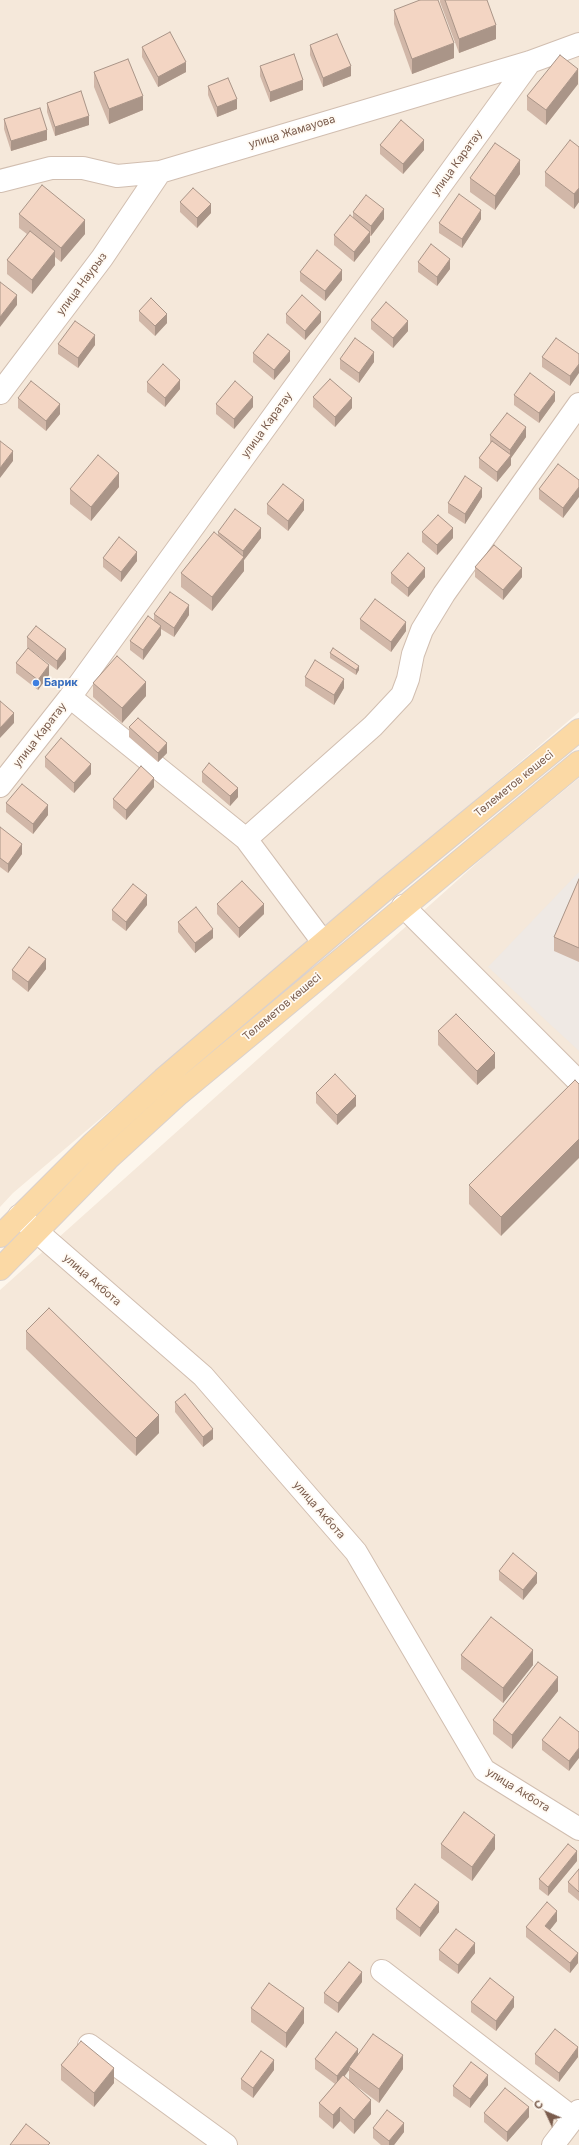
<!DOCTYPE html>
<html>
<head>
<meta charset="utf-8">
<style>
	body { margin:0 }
	#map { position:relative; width:579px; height:2145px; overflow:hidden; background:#fdf6ec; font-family:Inter,sans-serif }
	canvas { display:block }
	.north { position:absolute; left:527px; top:2093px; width:40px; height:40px; -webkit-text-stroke:3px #fffaf3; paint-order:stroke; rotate:314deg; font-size:11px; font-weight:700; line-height:16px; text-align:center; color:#7a5c4d }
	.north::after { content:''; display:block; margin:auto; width:14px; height:18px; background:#7a5c4d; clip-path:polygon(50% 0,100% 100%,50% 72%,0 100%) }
</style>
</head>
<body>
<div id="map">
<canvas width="579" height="2145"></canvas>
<div class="north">С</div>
</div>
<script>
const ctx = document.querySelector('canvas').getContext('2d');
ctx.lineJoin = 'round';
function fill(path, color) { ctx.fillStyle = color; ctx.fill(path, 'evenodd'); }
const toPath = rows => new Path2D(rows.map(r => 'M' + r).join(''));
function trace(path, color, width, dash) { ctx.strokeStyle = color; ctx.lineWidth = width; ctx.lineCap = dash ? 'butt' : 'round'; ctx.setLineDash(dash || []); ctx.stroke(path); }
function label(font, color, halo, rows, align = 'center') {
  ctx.font = font + ' Inter,sans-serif'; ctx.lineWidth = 3.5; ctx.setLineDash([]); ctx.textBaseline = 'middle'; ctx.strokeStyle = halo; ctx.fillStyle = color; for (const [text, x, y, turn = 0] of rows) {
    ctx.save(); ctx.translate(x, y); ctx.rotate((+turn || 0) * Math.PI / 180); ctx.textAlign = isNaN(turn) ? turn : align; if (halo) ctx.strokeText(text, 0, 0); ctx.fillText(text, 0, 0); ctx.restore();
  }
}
const residential = toPath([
	[0,0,579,0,579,712,13,1193,0,1207],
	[579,778,579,2145,0,2145,0,1290,488,853]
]);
const industrial = toPath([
	[579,872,579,1051,488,967]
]);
const minor = toPath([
	[0,181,51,168,83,168,117,176,160,172,530,62,579,44],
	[0,393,102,258,160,172],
	[70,697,246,839,323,942],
	[0,786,70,697,530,62],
	[246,839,373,726,402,695,408,679,413,654,422,630,444,594,579,404],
	[403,906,579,1082],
	[19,1216,203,1376,356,1552,484,1770,579,1829],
	[382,1971,573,2118],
	[89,2045,226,2145],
	[553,2145,579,2111]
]);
const major = toPath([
	[0,1236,93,1143,163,1079,387,888,579,730],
	[0,1269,108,1159,179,1094,579,762]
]);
const wall = toPath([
	[440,0,487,0,496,39,459,53,440,2],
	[394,10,454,58,412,74,394,24],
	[310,45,351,76,323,87,310,55],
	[142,47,186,72,158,87,142,57],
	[260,66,303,90,270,102,260,76],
	[94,72,143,110,109,124,94,87],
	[578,84,546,125,527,110,527,96],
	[208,86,237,109,217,117,208,95],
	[47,103,89,125,55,136,47,112],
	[4,119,47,140,11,151,4,129],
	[380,145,424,150,403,174,380,154],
	[579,147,579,202,574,209,545,186,545,172],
	[520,174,495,210,470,192,470,178],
	[180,202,211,213,197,228,180,212],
	[353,212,384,219,371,236,370,236,370,242,354,262,334,245,334,235,353,218],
	[19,214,85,234,61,262,55,257,55,265,32,294,7,274,7,260,27,234,19,228],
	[481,219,462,248,439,233,439,223],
	[418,262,450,269,437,286,418,272],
	[300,272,342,280,325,301,300,281],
	[139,311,167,323,155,336,139,321],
	[286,314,321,322,305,340,286,323],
	[371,320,408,331,393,348,371,329],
	[58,344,95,345,78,368,58,354],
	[253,353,290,361,274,380,253,362],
	[579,354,570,386,542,367,542,357],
	[340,359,374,362,359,383,340,369],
	[147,382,180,389,165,407,147,392],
	[514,395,555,401,539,423,514,405],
	[313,397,352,408,335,427,313,407],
	[18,398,60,414,46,431,18,408],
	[216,404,253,407,234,429,216,414],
	[490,435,526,437,511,458,511,465,497,482,479,468,479,458,490,444],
	[579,480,563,518,539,499,539,489],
	[119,487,91,521,70,504,70,489],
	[482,497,465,524,448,513,448,503],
	[267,504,304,510,288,531,267,514],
	[218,532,261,538,244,560,244,571,212,611,181,587,181,573,218,536],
	[422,532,453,538,437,555,422,542],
	[103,558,137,561,121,582,103,567],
	[475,567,522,577,503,600,475,577],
	[391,573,425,577,408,597,391,583],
	[154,614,189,615,174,637,161,629,161,635,143,660,130,650,130,641,154,621],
	[360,619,406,631,391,652,360,629],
	[27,637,66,659,57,670,27,647],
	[330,653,359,670,356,675,330,658],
	[16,663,49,675,38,690,16,673],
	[305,677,344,688,334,705,305,686],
	[93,683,146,696,122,723,93,697],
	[129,727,167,753,158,762,129,737],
	[45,757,91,774,74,793,45,767],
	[202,772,238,797,230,806,202,782],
	[154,787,126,820,113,808,113,799],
	[6,803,48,815,33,834,6,812],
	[0,827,22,854,8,873,0,867],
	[579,879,579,962,554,951,554,937],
	[217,904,264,914,239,938,217,914],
	[147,905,126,931,112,920,112,910],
	[178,922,213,938,195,953,178,932],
	[46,969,28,992,12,979,12,970],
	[438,1031,495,1068,477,1085,438,1045],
	[575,1080,501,1236,469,1204,469,1185],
	[316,1093,356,1106,337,1125,316,1103],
	[26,1331,159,1433,136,1456,26,1349],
	[175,1402,213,1439,203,1447,175,1412],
	[499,1571,537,1583,523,1600,499,1580],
	[461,1655,533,1665,503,1703,461,1669],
	[558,1691,512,1749,493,1734,493,1720],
	[579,1732,569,1771,542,1750,542,1740],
	[441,1844,495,1849,472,1881,441,1858],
	[577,1861,548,1896,539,1889,539,1879],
	[579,1869,579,1901,568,1892,568,1882],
	[396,1909,439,1912,420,1937,396,1919],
	[557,1921,550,1930,578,1963,570,1973,526,1937,526,1927],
	[439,1950,475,1953,458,1974,439,1960],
	[362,1982,338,2013,324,2003,324,1993],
	[471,2002,514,2007,496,2031,471,2012],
	[251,2008,304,2023,286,2048,251,2022],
	[535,2054,578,2057,559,2082,535,2064],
	[358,2055,403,2069,379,2103,352,2083,371,2114,354,2134,340,2121,333,2129,319,2117,319,2103,335,2084,315,2069,315,2059],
	[349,2070,349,2081,344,2077],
	[61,2065,114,2083,94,2107,61,2080],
	[274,2070,253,2098,241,2089,241,2079],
	[488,2085,470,2108,453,2096,453,2086],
	[484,2113,529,2117,507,2142,484,2122],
	[373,2128,404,2132,394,2145,381,2145,373,2138]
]);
const shadedWall = toPath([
	[496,25,496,39,459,53,459,39],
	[454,43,454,58,412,74,412,59],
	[186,62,186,72,158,87,158,77],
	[351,66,351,76,323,87,323,78],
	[578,69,578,84,546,125,546,110],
	[303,80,303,90,270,102,270,92],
	[143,96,143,110,109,124,109,109],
	[237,99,237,109,217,117,217,107],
	[89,116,89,125,55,136,55,127],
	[47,130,47,140,11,151,11,141],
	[424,140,424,150,403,174,403,164],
	[520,160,520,174,495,210,495,196],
	[579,188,579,202,574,209,574,194],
	[211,204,211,213,197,228,197,218],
	[384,209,384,219,371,236,371,226],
	[481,210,481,219,462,248,462,239],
	[85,220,85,234,61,262,61,248],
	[370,232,370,242,354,262,354,252],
	[55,251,55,265,32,294,32,280],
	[450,259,450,269,437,286,437,277],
	[342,270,342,280,325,301,325,291],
	[17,295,17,305,0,327,0,317],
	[321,312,321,322,305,340,305,331],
	[167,314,167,323,155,336,155,326],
	[408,321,408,331,393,348,393,338],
	[95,335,95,345,78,368,78,358],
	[290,351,290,361,274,380,274,370],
	[374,352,374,362,359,383,359,373],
	[579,364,579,373,570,386,570,376],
	[180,380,180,389,165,407,165,398],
	[555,392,555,401,539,423,539,413],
	[253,397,253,407,234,429,234,419],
	[352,398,352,408,335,427,335,417],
	[60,404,60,414,46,431,46,421],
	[526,427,526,437,511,458,511,465,497,482,497,472,510,456,510,450],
	[13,451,13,461,0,478,0,468],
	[119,473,119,487,91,521,91,507],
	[579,487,579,497,563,518,563,508],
	[482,488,482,497,465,524,465,514],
	[304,500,304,510,288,531,288,521],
	[261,528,261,538,244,560,244,571,212,611,212,597,243,557,243,551],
	[453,528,453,538,437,555,437,545],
	[137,552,137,561,121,582,121,572],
	[425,568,425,577,408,597,408,588],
	[522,568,522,577,503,600,503,590],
	[189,605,189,615,174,637,174,628],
	[406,622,406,631,391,652,391,642],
	[161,626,161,635,143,660,143,650],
	[66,649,66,659,57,670,57,661],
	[49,665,49,675,38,690,38,680],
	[359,666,359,670,356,675,356,670],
	[344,679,344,688,334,705,334,695],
	[146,682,146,696,122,723,122,708],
	[14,713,14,723,0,738,0,728],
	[167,743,167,753,158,762,158,753],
	[91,764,91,774,74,793,74,783],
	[154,778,154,787,126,820,126,810],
	[238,788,238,797,230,806,230,796],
	[48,805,48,815,33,834,33,824],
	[22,844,22,854,8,873,8,864],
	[147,895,147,905,126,931,126,922],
	[264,904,264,914,239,938,239,928],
	[213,929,213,938,195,953,195,943],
	[46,959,46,969,28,992,28,982],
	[495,1053,495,1068,477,1085,477,1071],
	[356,1096,356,1106,337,1125,337,1115],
	[579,1139,579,1158,501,1236,501,1217],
	[159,1415,159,1433,136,1456,136,1438],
	[213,1429,213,1439,203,1447,203,1437],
	[537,1573,537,1583,523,1600,523,1590],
	[533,1650,533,1665,503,1703,503,1688],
	[558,1677,558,1691,512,1749,512,1735],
	[579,1748,579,1758,569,1771,569,1761],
	[495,1835,495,1849,472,1881,472,1867],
	[577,1851,577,1861,548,1896,548,1887],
	[439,1902,439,1912,420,1937,420,1928],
	[557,1911,557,1921,545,1936,545,1926],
	[475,1943,475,1953,458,1974,458,1965],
	[578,1953,578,1963,570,1973,570,1963],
	[362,1972,362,1982,338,2013,338,2003],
	[514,1997,514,2007,496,2031,496,2021],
	[304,2008,304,2023,286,2048,286,2033],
	[578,2047,578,2057,559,2082,559,2073],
	[358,2049,358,2059,349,2067,349,2070,337,2086,337,2076],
	[403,2055,403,2069,379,2103,379,2089],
	[274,2060,274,2070,253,2098,253,2088],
	[114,2068,114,2083,94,2107,94,2093],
	[488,2075,488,2085,470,2108,470,2099],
	[371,2100,371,2114,354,2134,354,2120],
	[340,2107,340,2121,333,2129,333,2115],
	[529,2107,529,2117,507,2142,507,2132],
	[404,2123,404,2132,394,2145,389,2145,389,2141]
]);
const building = toPath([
	[420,0,438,0,454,43,412,59,394,10,420,0],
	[445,0,487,0,496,25,459,39,445,0],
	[170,32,186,62,158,77,142,47,170,32],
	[337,34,351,66,323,78,310,45,337,34],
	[294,54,303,80,270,92,260,66,294,54],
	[560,55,578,69,546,110,527,96,560,55],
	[128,59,143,96,109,109,94,72,128,59],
	[228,78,237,99,217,107,208,86,228,78],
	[81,91,89,116,55,127,47,103,81,91],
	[40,108,47,130,11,141,4,119,40,108],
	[401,120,424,140,403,164,380,145,401,120],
	[570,140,579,147,579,188,574,194,545,172,570,140],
	[495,143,520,160,495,196,470,178,495,143],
	[42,185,85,220,61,248,19,214,42,185],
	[193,188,211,204,197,218,180,202,193,188],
	[459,194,481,210,462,239,439,223,459,194],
	[366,195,384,209,371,226,353,212,366,195],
	[350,215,370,232,354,252,334,235,350,215],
	[30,231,55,251,32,280,7,260,30,231],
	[431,244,450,259,437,277,418,262,431,244],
	[317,250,342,270,325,291,300,272,317,250],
	[0,282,17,295,0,317,0,282],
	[302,295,321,312,305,331,286,314,302,295],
	[151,298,167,314,155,326,139,311,151,298],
	[386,302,408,321,393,338,371,320,386,302],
	[75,321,95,335,78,358,58,344,75,321],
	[268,334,290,351,274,370,253,353,268,334],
	[355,338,374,352,359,373,340,359,355,338],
	[556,338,579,354,579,364,570,376,542,357,556,338],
	[163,364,180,380,165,398,147,382,163,364],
	[530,373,555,392,539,413,514,395,530,373],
	[330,379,352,398,335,417,313,397,330,379],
	[31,381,60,404,46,421,18,398,31,381],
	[235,381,253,397,234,419,216,404,235,381],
	[507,413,526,427,510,450,490,435,507,413],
	[0,441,13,451,0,468,0,441],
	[492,441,511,455,497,472,479,458,492,441],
	[98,455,119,473,91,507,70,489,98,455],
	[558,464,579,480,579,487,563,508,539,489,558,464],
	[465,476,482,488,465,514,448,503,465,476],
	[283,484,304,500,288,521,267,504,283,484],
	[235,509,261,528,243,551,218,532,235,509],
	[438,515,453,528,437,545,422,532,438,515],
	[214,532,244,557,212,597,181,573,214,532],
	[119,537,137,552,121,572,103,558,119,537],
	[494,545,522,568,503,590,475,567,494,545],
	[408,553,425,568,408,588,391,573,408,553],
	[170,592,189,605,174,628,154,614,170,592],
	[375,599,406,622,391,642,360,619,375,599],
	[148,616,161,626,143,650,130,641,148,616],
	[36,626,66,649,57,661,27,637,36,626],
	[28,648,49,665,38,680,16,663,28,648],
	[333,648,359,666,356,670,330,653,333,648],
	[117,656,146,682,122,708,93,683,117,656],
	[315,660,344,679,334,695,305,677,315,660],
	[0,701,14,713,0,728,0,701],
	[138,718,167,743,158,753,129,727,138,718],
	[61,738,91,764,74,783,45,757,61,738],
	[209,763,238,788,230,796,202,772,209,763],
	[141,766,154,778,126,810,113,799,141,766],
	[22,784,48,805,33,824,6,803,22,784],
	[0,827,22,844,8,864,0,858,0,827],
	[579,879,579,948,554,937,579,879],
	[242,881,264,904,239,928,217,904,242,881],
	[133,884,147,895,126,922,112,910,133,884],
	[196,907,213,929,195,943,178,922,196,907],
	[29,947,46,959,28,982,12,970,29,947],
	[456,1014,495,1053,477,1071,438,1031,456,1014],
	[335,1074,356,1096,337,1115,316,1093,335,1074],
	[575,1080,579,1084,579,1139,501,1217,469,1185,575,1080],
	[49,1308,159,1415,136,1438,26,1331,49,1308],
	[185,1394,213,1429,203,1437,175,1402,185,1394],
	[513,1553,537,1573,523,1590,499,1571,513,1553],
	[491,1617,533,1650,503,1688,461,1655,491,1617],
	[538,1662,558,1677,512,1735,493,1720,538,1662],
	[560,1717,579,1732,579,1748,569,1761,542,1740,560,1717],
	[464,1812,495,1835,472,1867,441,1844,464,1812],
	[568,1844,577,1851,548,1887,539,1879,568,1844],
	[579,1869,579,1892,568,1882,579,1869],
	[415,1884,439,1902,420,1928,396,1909,415,1884],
	[547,1902,557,1911,545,1926,578,1953,570,1963,526,1927,547,1902],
	[456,1929,475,1943,458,1965,439,1950,456,1929],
	[349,1962,362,1972,338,2003,324,1993,349,1962],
	[490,1978,514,1997,496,2021,471,2002,490,1978],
	[269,1983,304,2008,286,2033,251,2008,269,1983],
	[555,2029,578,2047,559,2073,535,2054,555,2029],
	[336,2032,358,2049,337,2076,315,2059,336,2032],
	[373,2034,403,2055,379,2089,349,2067,373,2034],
	[81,2041,114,2068,94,2093,61,2065,81,2041],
	[261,2051,274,2060,253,2088,241,2079,261,2051],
	[471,2062,488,2075,470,2099,453,2086,471,2062],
	[343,2075,371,2100,354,2120,340,2107,333,2115,319,2103,343,2075],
	[505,2088,529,2107,507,2132,484,2113,505,2088],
	[387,2110,404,2123,389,2141,373,2128,387,2110],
	[26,2124,50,2143,48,2145,10,2145,26,2124]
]);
const markers = [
	[36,683,4,"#3f7fe0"]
];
const streetNames = [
	["улица Жамауова",292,132,-17],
	["улица Каратау",457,163,-54],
	["улица Наурыз",82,284,-53],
	["улица Каратау",267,425,-54],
	["улица Каратау",40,735,-52],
	["Төлеметов көшесі",514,784,-39],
	["Төлеметов көшесі",282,1007,-40],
	["улица Акбота",92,1280,41],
	["улица Акбота",319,1510,49],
	["улица Акбота",518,1790,32]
];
const shopNames = [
	["Барик",44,683]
];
fill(residential, '#f5e8da');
fill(industrial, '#efe9e4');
trace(minor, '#d1beb0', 24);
trace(major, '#dad1cd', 24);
trace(minor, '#fff', 22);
trace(major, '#fbd9a5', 22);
fill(wall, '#d1b7a8');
fill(shadedWall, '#aa9588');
fill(building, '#f3d5c3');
trace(building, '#aa9588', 1);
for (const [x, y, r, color] of markers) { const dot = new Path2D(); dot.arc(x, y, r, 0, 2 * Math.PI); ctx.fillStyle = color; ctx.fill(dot); trace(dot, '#fffaf3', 1.5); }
label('11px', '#7a5c4d', '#fffaf3', streetNames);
label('bold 11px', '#366cbe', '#fffaf3', shopNames, 'left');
</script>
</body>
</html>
